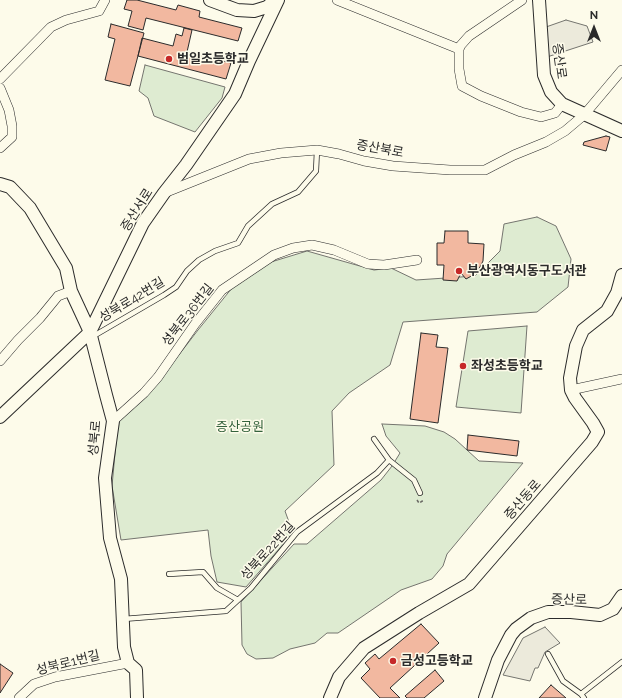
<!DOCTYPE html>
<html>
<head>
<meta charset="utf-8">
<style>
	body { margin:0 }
	#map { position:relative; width:622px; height:698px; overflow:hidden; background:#fdfbea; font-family:Raleway,sans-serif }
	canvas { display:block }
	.north { position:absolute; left:574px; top:8px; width:40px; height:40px; -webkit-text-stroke:3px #fdfbea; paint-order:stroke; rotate:0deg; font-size:11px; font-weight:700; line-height:16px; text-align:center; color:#2b2b2b }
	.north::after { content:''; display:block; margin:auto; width:14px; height:18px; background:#2b2b2b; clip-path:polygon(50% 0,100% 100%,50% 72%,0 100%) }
</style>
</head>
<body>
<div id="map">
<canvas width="622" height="698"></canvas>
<div class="north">N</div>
</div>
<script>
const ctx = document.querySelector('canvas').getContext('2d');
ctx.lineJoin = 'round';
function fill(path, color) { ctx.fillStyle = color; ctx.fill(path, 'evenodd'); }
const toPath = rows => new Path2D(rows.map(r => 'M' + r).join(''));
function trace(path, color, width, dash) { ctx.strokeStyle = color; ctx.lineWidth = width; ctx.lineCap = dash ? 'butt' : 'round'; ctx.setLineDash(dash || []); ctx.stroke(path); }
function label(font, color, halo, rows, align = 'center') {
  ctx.font = font + ' Raleway,"Noto Sans KR",sans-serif'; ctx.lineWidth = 3; ctx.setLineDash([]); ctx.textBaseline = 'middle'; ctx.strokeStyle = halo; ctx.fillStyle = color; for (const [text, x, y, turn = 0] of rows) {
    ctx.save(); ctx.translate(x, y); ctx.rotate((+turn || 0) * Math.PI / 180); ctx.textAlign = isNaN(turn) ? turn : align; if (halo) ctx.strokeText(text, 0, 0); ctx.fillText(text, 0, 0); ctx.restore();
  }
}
const green = toPath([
	[145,65,225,87,222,98,195,132,154,116,148,98,139,91,145,65],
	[537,217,556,226,571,259,568,287,537,312,403,322,390,365,349,393,332,411,334,465,285,511,293,533,246,587,217,582,211,556,208,530,121,540,112,486,118,421,148,395,198,330,232,288,271,262,307,251,374,270,391,268,416,280,475,276,500,251,504,224,537,217],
	[527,326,521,413,456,407,468,331,527,326],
	[382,424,425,426,444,432,455,439,479,461,523,463,447,554,443,566,432,579,401,590,338,633,327,633,315,643,290,649,273,658,256,659,247,654,242,645,241,602,294,544,307,544,381,480,392,466,400,453,386,436,382,424]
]);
const parking = toPath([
	[566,20,587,26,593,42,547,57,546,27,566,20],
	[545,627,560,643,545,652,538,668,535,668,530,681,503,675,523,638,545,627]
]);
const building = toPath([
	[127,0,137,0,176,10,178,5,200,11,199,17,242,28,238,41,146,18,143,30,128,26,132,11,124,9,127,0],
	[111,24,144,33,130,86,105,80,115,39,108,37,111,24],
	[184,28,192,30,187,52,231,63,226,79,138,56,142,38,173,46,176,34,182,36,184,28],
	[606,136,610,137,606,151,583,145,584,142,606,136],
	[445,231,468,231,468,243,484,244,483,261,480,267,475,274,466,279,461,273,457,281,443,280,444,265,437,265,437,243,444,243,445,231],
	[421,333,438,335,436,347,448,348,438,423,410,419,421,333],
	[468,435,519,441,517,456,467,450,468,435],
	[421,624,439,643,390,688,400,698,380,698,361,678,370,669,365,663,375,654,379,659,421,624],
	[0,664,13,673,0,693,0,664],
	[435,670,444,681,424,698,407,698,405,696,435,670],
	[551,685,566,698,539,698,551,685]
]);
const path = toPath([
	[417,500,419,503,424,500]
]);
const lane = toPath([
	[91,332,97,334,164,295,176,287,187,271,199,260,215,251,238,243,248,226,272,204,298,192,316,171,317,150],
	[389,460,414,480,420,493],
	[169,574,203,572,217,588,238,600],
	[123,619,226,611,251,588,297,532,377,473,389,460,374,439],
	[548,654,563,681,581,694,584,698],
	[581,694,622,662]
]);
const street = toPath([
	[337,0,459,49],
	[522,0,469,36,461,45,459,49,459,69,462,86,481,96,521,112,541,117,555,113,562,104],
	[0,79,51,27,66,20,99,11,105,0],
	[0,88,9,110,12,126,12,137,0,148],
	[164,193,249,159,281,153,317,150,339,154,364,161,393,166,450,170,485,170,514,155,546,142,565,131,584,115,622,70],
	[0,361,18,340,40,318,58,296,71,291],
	[571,390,622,379],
	[113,421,144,393,158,377,195,324,222,290,274,255,293,248,312,245,334,250,368,264,384,265,417,260],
	[19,698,34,684,55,677,128,663]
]);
const secondary = toPath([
	[210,0,237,10,254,11,267,7,275,0],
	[539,0,544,75,551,92,562,104,622,131],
	[0,184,10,187,30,208,66,268,71,291,90,332,106,395,113,421,105,478,110,538,121,579,124,647,128,663,136,670,137,698],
	[0,417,90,332,143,223,164,193,186,165,235,94,249,61,278,0],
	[330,698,339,677,364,648,419,613,469,584,592,442,598,432,593,423,575,398,571,390,570,378,576,346,583,330,607,311,617,293,622,275],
	[485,698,498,660,511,635,516,629,531,618,548,612,571,612,600,615,613,609,622,596]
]);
const markers = [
	[169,59,4,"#c62828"],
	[459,271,4,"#c62828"],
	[463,366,4,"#c62828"],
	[393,661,4,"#c62828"]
];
const poiNames = [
	["범일초등학교",177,59],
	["부산광역시동구도서관",467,271],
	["좌성초등학교",471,366],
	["금성고등학교",401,661]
];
const streetNames = [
	["증산로",559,61,82],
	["증산북로",380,149,10],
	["증산서로",137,210,-58],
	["성북로42번길",132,300,-31],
	["성북로36번길",188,315,-52],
	["성북로",95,438,-85],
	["증산동로",523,500,-49],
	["성북로22번길",268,551,-48],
	["증산로",569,600,1],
	["성북로1번길",68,663,-14]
];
const parkNames = [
	["증산공원",240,427]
];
fill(green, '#deebd1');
trace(green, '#74746e', 1);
fill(parking, '#eceadb');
trace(parking, '#74746e', 1);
fill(building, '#f2b8a0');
trace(building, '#2b2b2b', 1);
trace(lane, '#2b2b2b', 6);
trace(street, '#2b2b2b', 10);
trace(secondary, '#2b2b2b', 14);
trace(path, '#6a6964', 1.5, [3, 2]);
trace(lane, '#fdfbea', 4.5);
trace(street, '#fdfbea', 9);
trace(secondary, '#fdfbea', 12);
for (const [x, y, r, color] of markers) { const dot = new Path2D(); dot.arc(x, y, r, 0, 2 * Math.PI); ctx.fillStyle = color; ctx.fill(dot); trace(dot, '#fdfbea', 1.5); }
label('bold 13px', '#2b2b2b', '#fdfbea', poiNames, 'left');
label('13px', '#2b2b2b', '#fdfbea', streetNames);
label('13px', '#34623c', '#fdfbea', parkNames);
</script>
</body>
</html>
